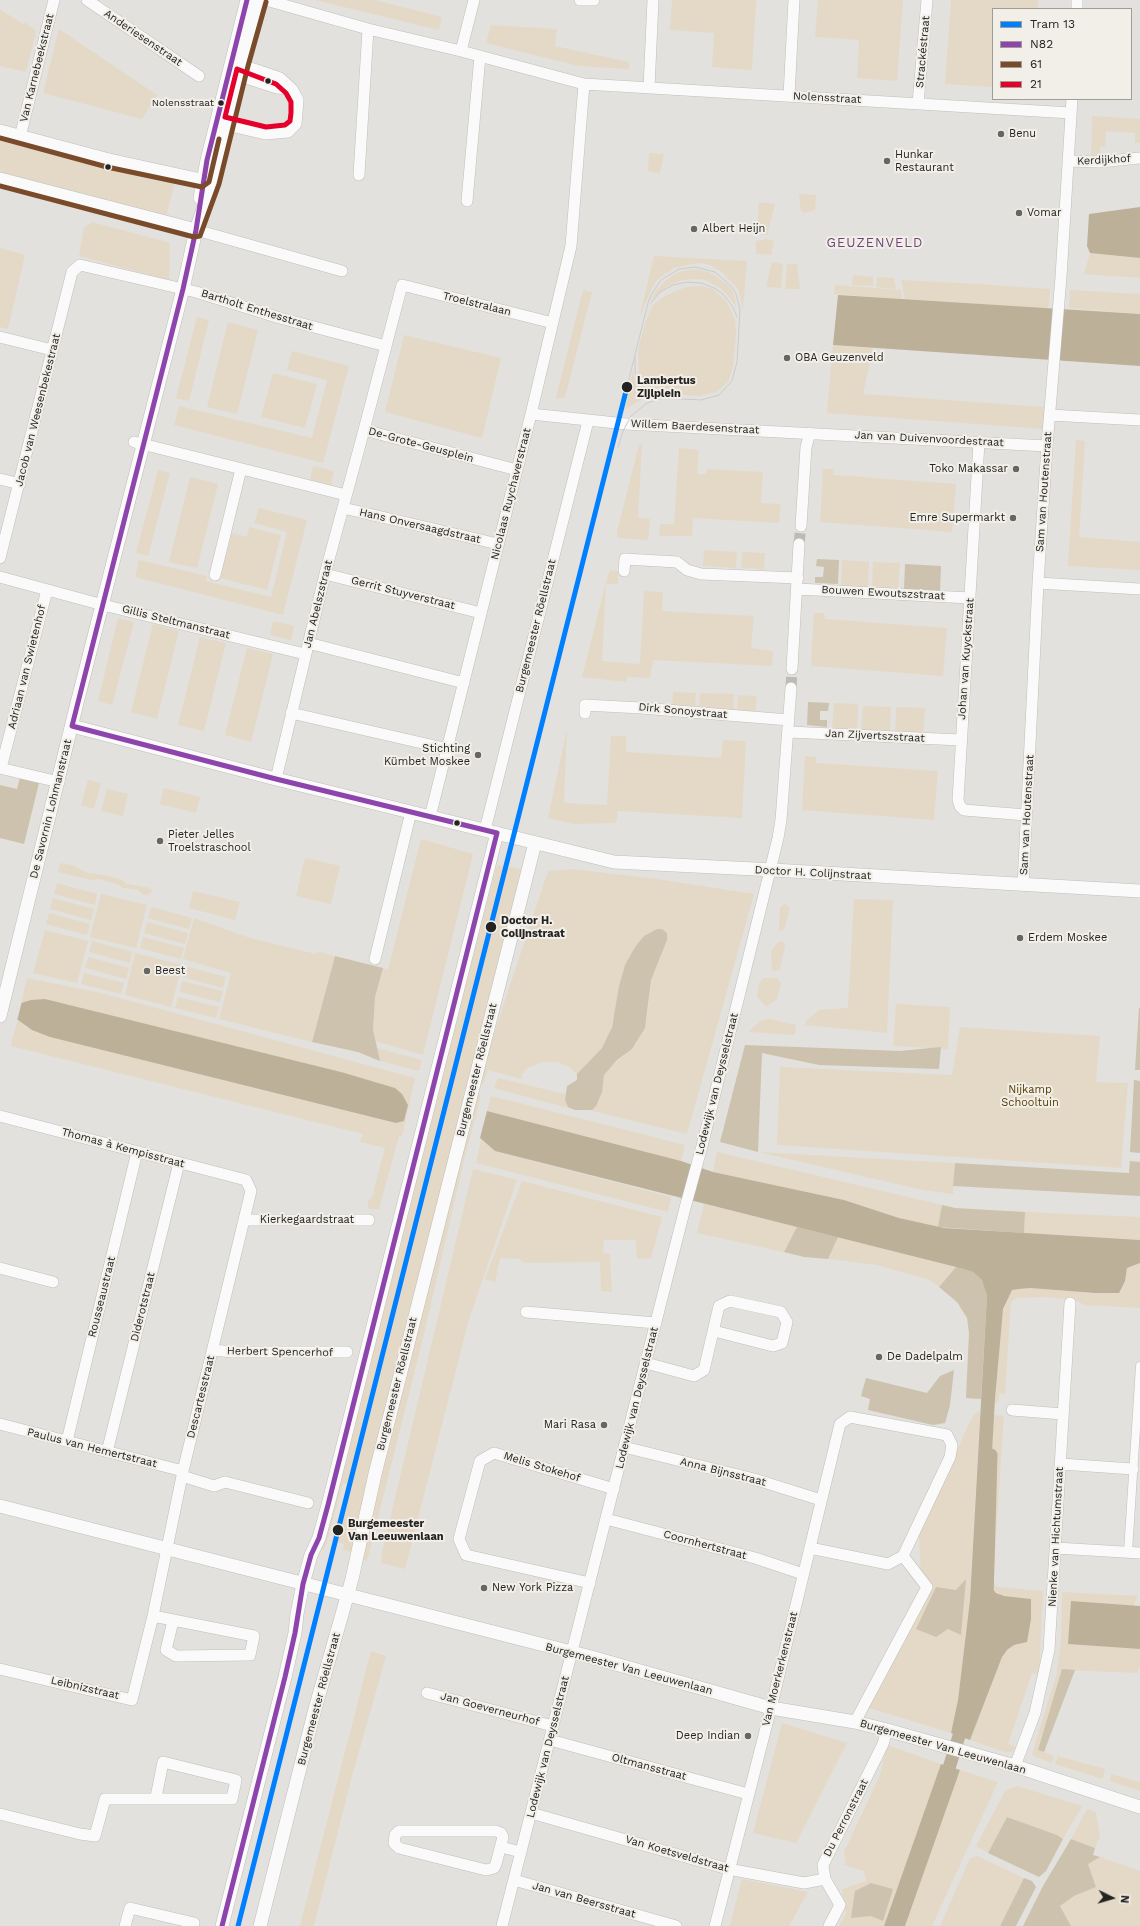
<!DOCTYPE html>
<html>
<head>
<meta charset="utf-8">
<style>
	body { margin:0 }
	#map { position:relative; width:1140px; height:1926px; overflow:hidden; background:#e3e1dd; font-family:"Work Sans",sans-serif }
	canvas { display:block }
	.legend { position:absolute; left:992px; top:8px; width:140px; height:92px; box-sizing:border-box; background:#f2efe9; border:1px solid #a09d99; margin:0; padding:5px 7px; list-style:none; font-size:12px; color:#242321 }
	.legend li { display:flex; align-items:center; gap:8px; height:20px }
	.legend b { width:20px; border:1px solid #a09d99 }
	.north { position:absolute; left:1092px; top:1878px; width:40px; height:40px; -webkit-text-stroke:3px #f2efe9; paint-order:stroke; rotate:95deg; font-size:11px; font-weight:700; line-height:16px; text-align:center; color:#242321 }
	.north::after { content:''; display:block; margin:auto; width:14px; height:18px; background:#242321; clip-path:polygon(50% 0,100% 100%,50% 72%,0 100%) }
</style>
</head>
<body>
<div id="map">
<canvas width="1140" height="1926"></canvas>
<ul class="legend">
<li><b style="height:5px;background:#007fff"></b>Tram 13</li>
<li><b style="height:5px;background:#8e44ad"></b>N82</li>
<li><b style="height:5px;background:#7a4b2a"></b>61</li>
<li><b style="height:5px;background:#e4002b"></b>21</li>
</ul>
<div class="north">N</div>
</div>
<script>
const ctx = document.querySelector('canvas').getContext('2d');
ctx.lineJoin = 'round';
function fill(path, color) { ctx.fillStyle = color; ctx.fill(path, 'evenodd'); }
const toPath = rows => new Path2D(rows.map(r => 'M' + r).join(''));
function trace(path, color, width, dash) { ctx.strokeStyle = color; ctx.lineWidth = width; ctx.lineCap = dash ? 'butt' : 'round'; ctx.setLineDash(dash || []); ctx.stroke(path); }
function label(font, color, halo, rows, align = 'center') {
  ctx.font = font + ' "Work Sans",sans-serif'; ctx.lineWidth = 4; ctx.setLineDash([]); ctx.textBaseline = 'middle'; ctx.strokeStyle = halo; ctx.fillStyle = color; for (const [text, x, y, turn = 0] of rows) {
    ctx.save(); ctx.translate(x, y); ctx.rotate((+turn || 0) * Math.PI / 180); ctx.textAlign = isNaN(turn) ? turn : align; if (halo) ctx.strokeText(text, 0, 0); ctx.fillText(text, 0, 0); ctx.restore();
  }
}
const green = toPath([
	[315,0,375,0,442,17,439,30],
	[672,0,756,0,752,70,712,67,714,33,670,30],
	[818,0,903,0,897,81,857,78,859,40,815,37],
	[951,0,1038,0,1038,9,993,9,993,87,945,84],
	[0,9,24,25,25,22,36,31,26,72,0,66],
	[491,25,557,29,555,46,629,62,629,69,579,66,486,43],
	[59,29,157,95,142,119,43,93],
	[1092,116,1140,119,1140,143,1135,143,1135,133,1106,131,1105,147,1100,147,1101,157,1091,158],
	[0,136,175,181,166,217,0,176],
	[649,153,664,154,660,173,648,171],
	[799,194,816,195,815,210,804,213,801,211],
	[759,202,775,204,767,235,757,234],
	[92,222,170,243,169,280,79,256,84,228],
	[767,239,774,241,771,255,756,254,756,241],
	[0,248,25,255,8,329,0,327],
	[1090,253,1140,258,1140,278,1084,274],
	[654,256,747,261,743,309,738,289,722,272,712,266,702,263,692,264,674,268,658,279,653,286,639,319],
	[772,262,783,264,781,288,766,287],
	[787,264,797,264,800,289,785,289],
	[692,269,709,272,727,284,733,292,737,308,727,294,720,288,705,280,697,279,682,280,668,286,650,301,655,292,666,280,679,272],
	[853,275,873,277,873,286,852,285],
	[877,277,894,278,896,289,876,287],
	[901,280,960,283,1050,289,1048,309,905,299],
	[835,285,901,290,902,299,834,294],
	[702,286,713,289,727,302,735,320,736,333,733,367,728,382,716,392,701,396,654,393,639,376,638,350,645,323,653,305,665,296,686,287],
	[583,290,592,292,565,398,556,398],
	[1070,290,1140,294,1140,314,1069,308],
	[197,317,209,320,189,401,176,398],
	[228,322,258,330,237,414,207,407],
	[404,335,501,358,482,438,385,412],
	[833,345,873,348,863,394,1044,407,1044,429,827,413],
	[292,351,349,366,323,463,174,425,179,406,312,438,327,380,287,370],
	[633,369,635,378,640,386,654,397,642,399,625,410],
	[273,373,317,384,305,428,261,417],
	[1076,440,1085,441,1079,537,1140,542,1140,570,1068,566],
	[642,444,638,518,650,519,648,540,620,538,617,536,617,532,639,445],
	[679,448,699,450,697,474,706,474,707,469,763,472,761,503,781,504,779,523,693,518,692,536,659,536,660,524,674,524],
	[313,466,334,471,331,485,310,480],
	[823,469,833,469,834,475,956,484,952,532,820,522],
	[158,470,170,473,148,556,136,553],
	[190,477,218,484,197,568,169,562],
	[259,508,307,520,283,615,135,577,139,560,207,576,206,581,271,597,287,532,254,523],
	[249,527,281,535,267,590,220,578,232,533,247,537],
	[704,550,737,552,736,568,703,566],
	[742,552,765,553,764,569,741,568],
	[842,560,869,562,868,587,841,586],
	[873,562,900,563,898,589,872,587],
	[610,570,618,571,618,584,606,584,602,661,640,664,644,591,663,592,662,611,754,616,751,648,773,651,772,666,653,660,650,678,627,677,626,682,582,677,608,575],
	[814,613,824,613,825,619,947,628,943,676,811,666],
	[118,618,134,622,112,705,98,701],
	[273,621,294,626,291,640,270,635],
	[153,624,179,631,157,719,131,712],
	[200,637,226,643,204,731,178,725],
	[247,648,273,654,251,742,225,735],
	[673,692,696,693,695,709,672,707],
	[700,693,734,694,733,711,699,709],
	[738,695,757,696,755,713,737,711],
	[834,703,858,704,857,730,832,728],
	[863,706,891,707,890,733,861,731],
	[896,707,925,708,923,734,895,732],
	[567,729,564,803,607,805,611,736,626,736,626,752,721,758,723,740,746,741,742,818,618,811,616,823,574,824,548,818],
	[805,756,816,757,816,763,938,771,934,820,802,810],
	[88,780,101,783,94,809,81,805],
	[164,788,200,797,196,813,160,804],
	[107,789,128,794,123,816,101,811],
	[421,839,473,854,423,1055,375,1041,373,1031,375,997,383,968,388,970],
	[305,858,340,866,331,904,296,896],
	[60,863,72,865,87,873,103,875,120,879,127,884,150,888,153,891,148,895,143,895,138,890,123,888,116,884,100,879,91,880,58,872],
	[497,865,527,870,352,1552,343,1550,344,1544,332,1541,347,1484,343,1483,326,1545,324,1549,319,1550,401,1225],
	[572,869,657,879,754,894,687,1134,589,1110,592,1110,603,1084,604,1075,610,1067,632,1049,638,1041,647,1018,651,980,667,940,644,936,635,947,625,965,619,986,615,1011,609,1034,602,1048,577,1074,569,1067,558,1062,543,1062,527,1068,522,1074,522,1079,488,1070,483,1084,478,1082,546,877,549,871],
	[57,883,97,894,95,905,54,894],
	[193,891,240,902,235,920,189,908],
	[101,894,147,905,136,948,90,937],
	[53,898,94,909,91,920,50,909],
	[854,899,893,900,887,1033,805,1025,807,1020,819,1010,848,1008],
	[785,904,789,907,789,911,785,928,781,931,779,930,780,909,781,906],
	[151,907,192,918,189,929,148,918],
	[49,913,90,924,87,935,46,924],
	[194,918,250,938,316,954,317,951,335,956,312,1042,219,1019,231,973,183,959],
	[147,922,188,933,185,944,144,933],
	[45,930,88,941,77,983,33,973],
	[143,937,184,948,181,959,140,948],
	[92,941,132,952,130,963,89,952],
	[778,942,784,942,785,946,780,970,772,971,771,951],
	[135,953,182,965,171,1007,125,995],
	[88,957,129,968,126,979,85,968],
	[185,966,226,977,223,988,183,977],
	[84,973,124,983,121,994,81,984],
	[27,978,101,993,415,1078,402,1136,399,1136,379,1209,368,1209,368,1201,372,1197,385,1148,360,1142,363,1134,11,1046,13,1036,18,1020,25,1026,50,1037,396,1123,404,1121,408,1105,341,1072,45,999,31,1000,21,1003],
	[763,978,777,978,781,983,777,999,766,1007,757,997,759,983],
	[182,981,223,991,220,1002,180,992],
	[178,997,219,1007,216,1018,175,1008],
	[896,1004,950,1007,948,1049,893,1046],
	[770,1019,796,1025,795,1035,749,1032,750,1030,762,1020],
	[960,1027,1100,1036,1096,1082,1128,1083,1121,1168,777,1145,780,1067,952,1075],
	[377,1048,422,1060,419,1071,380,1061],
	[498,1078,565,1094,565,1100,568,1107,575,1110,494,1088],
	[476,1092,481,1095,478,1108,464,1160,422,1342,367,1561,361,1559,416,1340,414,1336],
	[491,1096,685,1145,681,1161,487,1111],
	[481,1140,495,1151,671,1197,668,1212,476,1163],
	[717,1152,942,1205,938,1227,899,1218,844,1200,713,1172],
	[758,1152,955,1163,953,1194,923,1190],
	[473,1169,517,1180,469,1319,405,1569,381,1563,382,1553],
	[522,1181,662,1217,651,1258,637,1259,636,1240,604,1240,603,1253,610,1254,612,1292,601,1291,600,1262,525,1263,519,1259,500,1258,495,1282,485,1279],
	[704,1204,797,1227,784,1252,697,1233],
	[1025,1212,1140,1217,1140,1240,1024,1233],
	[838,1237,956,1267,939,1287,930,1280,877,1265,828,1259],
	[1138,1263,1140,1263,1140,1308,1084,1305,1076,1300,1047,1297,1017,1298,1011,1302,1005,1394,999,1394,998,1403,995,1403,1001,1318,1008,1297,1012,1290,1030,1288,1095,1293,1125,1281,1127,1268],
	[978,1412,980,1412,970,1600,958,1700,951,1733,860,1705,920,1591,921,1583,919,1534,967,1428,974,1415],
	[994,1415,1004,1416,993,1582,997,1587,1043,1591,1039,1675,1032,1673,1008,1744,1017,1747,1012,1752,1005,1752,970,1740,1003,1654,1014,1645,1027,1642,1009,1597,1001,1595,992,1589,985,1575],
	[1062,1592,1138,1596,1133,1606,1071,1602,1069,1644,1140,1649,1140,1668,1138,1668,1138,1673,1065,1670,1038,1750,1054,1756,1052,1763,1036,1757,1032,1754,1057,1673,1061,1641],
	[371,1651,386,1656,351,1780,314,1926,300,1926],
	[782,1723,847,1743,796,1843,753,1833],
	[887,1745,941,1764,884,1926,839,1926,846,1913,842,1889,866,1881,864,1871,844,1865,844,1862,846,1863,844,1852,880,1775],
	[1058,1756,1105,1769,1103,1779,1055,1764],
	[960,1770,998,1782,932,1926,905,1926],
	[1111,1774,1140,1782,1140,1791,1110,1781],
	[1017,1786,1082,1806,1063,1839,1057,1835,1007,1817,988,1853,976,1846,1005,1791],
	[1087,1809,1096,1812,1100,1836,1095,1848,1071,1839],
	[977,1856,1024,1878,1000,1926,940,1926,970,1858],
	[1100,1857,1140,1871,1140,1926,1071,1926,1060,1906,1074,1896,1096,1887,1088,1864],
	[742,1879,808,1892,789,1926,730,1926]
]);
const forest = toPath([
	[817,559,839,560,838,584,815,583,815,577,823,577,824,567,816,566],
	[905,564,941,566,940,591,904,589],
	[808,702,829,703,828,711,820,711,820,720,827,720,827,727,807,725],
	[20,778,39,783,24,844,0,838,0,785,17,789],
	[657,929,662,929,667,933,667,940,651,980,645,1028,632,1049,617,1060,604,1075,602,1092,596,1106,592,1110,575,1110,568,1107,565,1100,567,1086,577,1080,577,1074,602,1048,612,1027,619,986,625,965,635,947,644,936],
	[335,956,383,968,375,997,373,1030,380,1061,358,1052,312,1042],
	[1139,1008,1140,1008,1140,1070,1135,1070],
	[745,1045,900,1051,941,1047,939,1069,819,1065,762,1053,758,1152,720,1142],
	[1134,1080,1140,1081,1140,1153,1130,1152],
	[1130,1161,1140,1162,1140,1196,953,1186,955,1163,1129,1173],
	[942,1205,955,1208,1025,1212,1024,1233,938,1227],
	[797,1227,838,1237,828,1259,804,1257,784,1252],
	[956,1267,973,1272,982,1280,985,1287,987,1295,981,1399,966,1398,969,1333,967,1318,957,1302,939,1287],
	[954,1370,950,1405,945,1423,933,1425,868,1410,870,1399,861,1396,866,1378,927,1393,940,1376],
	[966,1579,961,1635,948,1629,936,1637,916,1629,936,1587,956,1590],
	[1062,1669,1075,1670,1044,1752,1038,1750],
	[1007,1817,1057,1835,1063,1839,1046,1871,1039,1877,988,1853],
	[1071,1839,1095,1848,1093,1855,1100,1857,1088,1864,1096,1887,1074,1896,1060,1906,1071,1926,1023,1926,1043,1886],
	[1024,1878,1032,1881,1036,1887,1016,1926,1000,1926],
	[871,1883,893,1889,883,1921,871,1916,851,1918,855,1891]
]);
const water = toPath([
	[1140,207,1140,258,1090,253,1087,246,1089,214],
	[838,295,1140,314,1140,366,833,345],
	[0,997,21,1003,31,1000,45,999,341,1072,395,1088,402,1094,408,1105,404,1121,396,1123,50,1037,32,1030,18,1020,0,1014],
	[487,1111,681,1161,713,1172,844,1200,899,1218,944,1228,1140,1240,1140,1263,1127,1268,1125,1281,1119,1293,1095,1293,1030,1288,1019,1289,1012,1290,1003,1309,995,1399,985,1575,989,1585,996,1593,1004,1596,1031,1599,1031,1619,1027,1642,1014,1645,1007,1650,1002,1657,970,1740,951,1733,958,1700,970,1600,987,1295,982,1280,973,1272,956,1267,495,1151,480,1138],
	[1071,1601,1140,1606,1140,1649,1068,1644],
	[941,1764,960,1770,905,1926,884,1926]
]);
const pier = toPath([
	[0,995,22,1001,17,1021,0,1016]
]);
const canal = toPath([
	[987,1599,991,1455],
	[944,1784,964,1720]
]);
const minorTunnel = toPath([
	[799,544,801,526],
	[791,688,792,669]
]);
const pedestrian = toPath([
	[1128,1552,1140,1366]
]);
const minor = toPath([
	[87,0,199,76],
	[266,0,368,29,461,51,584,84,1071,113],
	[580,0,594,0],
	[1077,9,1077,0],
	[461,51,474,0],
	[231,73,277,88,292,89],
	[649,88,653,0],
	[789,96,794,0],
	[918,104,927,0],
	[218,123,265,134,288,132,296,124,298,100,292,89,280,78,233,62],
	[20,137,54,0],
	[1068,161,1099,162,1140,158],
	[359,175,368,29],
	[467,201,480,56],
	[196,230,342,271],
	[0,337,52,350],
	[531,414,626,424,1047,446],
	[1050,415,1140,420],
	[134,442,346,495],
	[979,442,958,800,960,806,964,810,1026,815],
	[517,470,364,430,402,285,553,323],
	[0,479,20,484],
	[343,508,498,544],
	[801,526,806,447,810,433],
	[0,558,72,272,80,265,196,292,280,318,386,346],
	[624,571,625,559,677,562,687,570,701,574,798,578],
	[325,574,481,613],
	[215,575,241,469],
	[0,577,103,605,305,654],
	[1038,583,1140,589],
	[797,589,970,598],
	[308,643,464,683],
	[792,669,799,544],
	[291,713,448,749],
	[585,713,585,705,641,708,789,720],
	[789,732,960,740],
	[0,768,59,782],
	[1,768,47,590],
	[276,779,325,574,364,430],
	[430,817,531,414,571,246,584,84],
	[485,830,588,421],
	[1023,885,1038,583,1047,446,1061,277,1072,99],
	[375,959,411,812],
	[0,1116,246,1180,251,1191,183,1471,153,1616,132,1700,0,1669],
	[245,1220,369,1220],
	[0,1268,53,1282],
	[526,1312,656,1323],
	[213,1350,233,1352,347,1352],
	[646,1363,694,1376,704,1370,719,1306,730,1301,781,1312,787,1322,782,1343,773,1346,714,1331],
	[1012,1410,1063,1414],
	[0,1424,183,1471],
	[67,1441,137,1152],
	[624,1447,754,1479,821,1500],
	[107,1452,179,1163],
	[1061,1464,1133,1469],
	[182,1476,214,1486,225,1482,308,1503],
	[606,1519,755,1558,803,1574],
	[810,1548,888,1564,903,1556],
	[1056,1548,1140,1553],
	[590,1583,466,1555,459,1539,480,1461,494,1453,614,1489],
	[153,1616,254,1636,250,1655,176,1656,166,1650,173,1621],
	[427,1693,553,1726],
	[550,1740,748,1794],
	[1015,1766,1035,1713,1049,1650,1070,1303],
	[531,1813,728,1869,804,1883,825,1879],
	[0,1814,80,1834,95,1836,105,1799,232,1799,236,1780,163,1762,156,1797],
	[399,1831,496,1831,501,1833,503,1837,496,1864,494,1868,486,1870,399,1848,394,1843,395,1835,399,1831],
	[501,1847,521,1852],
	[514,1880,676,1926],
	[125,1926,130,1908,194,1923,193,1926],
	[502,1926,685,1208,702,1146,778,838,781,820,791,688],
	[715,1926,771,1708,840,1424,850,1417,947,1435,952,1445,950,1457,903,1556,927,1587,855,1722],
	[829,1926,840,1905,825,1879,823,1865,883,1744,887,1730]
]);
const tertiary = toPath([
	[0,131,109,160,210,182],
	[0,179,196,230],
	[200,198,207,160,247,0],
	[72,726,276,779,614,862,755,869,1140,891],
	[0,1016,77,703,183,289,196,230,212,182,241,64,259,0],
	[0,1506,591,1657,771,1708,855,1722,887,1730,1015,1766,1140,1807],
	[222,1926,285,1677,295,1633,297,1614,303,1584,311,1555,319,1538,328,1505,497,833],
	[260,1926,315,1709,352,1579,375,1474,535,843]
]);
const tram = toPath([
	[651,303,660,292,673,285,687,282,701,283,714,288,723,294,733,307,737,317],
	[627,387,648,303,651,295,661,280,679,269,695,267,715,272,731,286,736,294,740,309,737,362,732,381,719,395,701,400,665,398,655,395,645,388,637,378,635,371,635,357],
	[618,448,623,431,631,416,647,403,663,398]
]);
const bus1 = toPath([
	[222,1926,285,1677,295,1633,303,1584,311,1555,319,1538,328,1505,497,833,276,779,72,726,183,289,196,230,207,160,247,0]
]);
const bus2 = toPath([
	[0,138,107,167,202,187,209,182,219,139],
	[0,186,194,237,200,236,219,184,248,66,266,2]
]);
const bus3 = toPath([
	[237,69,276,84,286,93,291,102,291,113,290,121,285,125,266,127,225,117,237,69]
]);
const tram1 = toPath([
	[238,1926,627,387]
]);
const markers = [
	[268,81,3.5,"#242321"],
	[221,103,3.5,"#242321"],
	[1001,134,4,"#676663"],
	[887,161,4,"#676663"],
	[108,167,3.5,"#242321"],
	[1019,213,4,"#676663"],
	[694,229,4,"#676663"],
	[787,358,4,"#676663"],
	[627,387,6,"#242321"],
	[1016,469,4,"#676663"],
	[1013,518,4,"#676663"],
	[478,755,4,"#676663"],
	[457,823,3.5,"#242321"],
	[160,841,4,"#676663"],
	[491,927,6,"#242321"],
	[1020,938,4,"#676663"],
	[147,971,4,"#676663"],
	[879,1357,4,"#676663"],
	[604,1425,4,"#676663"],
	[338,1530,6,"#242321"],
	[484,1588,4,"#676663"],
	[748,1736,4,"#676663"]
];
const busNames = [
	["Nolensstraat",214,103]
];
const streetNames = [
	["Anderiesenstraat",143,38,34],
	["Strackéstraat",923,52,-85],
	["Van Karnebeekstraat",37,68,-76],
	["Nolensstraat",827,98,3],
	["Kerdijkhof",1104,160,-3],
	["Troelstralaan",477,304,14],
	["Bartholt Enthesstraat",257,310,17],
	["Jacob van Weesenbekestraat",38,410,-76],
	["Willem Baerdesenstraat",695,427,3],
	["Jan van Duivenvoordestraat",929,439,3],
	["De-Grote-Geusplein",421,445,15],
	["Sam van Houtenstraat",1044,492,-86],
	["Nicolaas Ruychaverstraat",511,494,-76],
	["Hans Onversaagdstraat",420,526,13],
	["Gerrit Stuyverstraat",403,593,14],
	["Bouwen Ewoutszstraat",883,593,3],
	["Jan Abelszstraat",318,604,-76],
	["Gillis Steltmanstraat",176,622,14],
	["Burgemeester Röellstraat",536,626,-76],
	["Johan van Kuyckstraat",966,659,-86],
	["Adriaan van Swietenhof",27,667,-76],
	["Dirk Sonoystraat",683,711,5],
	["Jan Zijvertszstraat",875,736,3],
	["De Savornin Lohmanstraat",51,809,-76],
	["Sam van Houtenstraat",1027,815,-87],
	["Doctor H. Colijnstraat",813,873,3],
	["Burgemeester Röellstraat",477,1070,-76],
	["Lodewijk van Deysselstraat",717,1084,-76],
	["Thomas à Kempisstraat",123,1148,15],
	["Kierkegaardstraat",307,1220],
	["Rousseaustraat",102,1297,-76],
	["Diderotstraat",143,1307,-76],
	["Herbert Spencerhof",280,1352,1],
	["Burgemeester Röellstraat",397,1384,-76],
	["Descartesstraat",201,1397,-76],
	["Lodewijk van Deysselstraat",637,1398,-76],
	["Paulus van Hemertstraat",92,1448,14],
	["Melis Stokehof",542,1467,17],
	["Anna Bijnsstraat",723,1472,14],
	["Nienke van Hichtumstraat",1056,1537,-87],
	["Coornhertstraat",705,1545,15],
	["Burgemeester Van Leeuwenlaan",629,1669,15],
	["Van Moerkerkenstraat",780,1669,-76],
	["Leibnizstraat",85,1688,13],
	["Burgemeester Röellstraat",319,1699,-75],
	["Jan Goeverneurhof",490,1709,15],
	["Lodewijk van Deysselstraat",548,1747,-76],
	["Burgemeester Van Leeuwenlaan",943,1747,16],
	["Oltmansstraat",649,1767,15],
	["Du Perronstraat",846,1818,-63],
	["Van Koetsveldstraat",677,1854,16],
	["Jan van Beersstraat",584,1900,16]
];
const poiNames = [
	["Benu",1009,134],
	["Hunkar",895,155],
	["Restaurant",895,168],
	["Vomar",1027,213],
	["Albert Heijn",702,229],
	["OBA Geuzenveld",795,358],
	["Toko Makassar",1008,469,"right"],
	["Emre Supermarkt",1005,518,"right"],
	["Stichting",470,749,"right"],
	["Kümbet Moskee",470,762,"right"],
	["Pieter Jelles",168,835],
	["Troelstraschool",168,848],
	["Erdem Moskee",1028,938],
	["Beest",155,971],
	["De Dadelpalm",887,1357],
	["Mari Rasa",596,1425,"right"],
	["New York Pizza",492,1588],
	["Deep Indian",740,1736,"right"]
];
const stopNames = [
	["Lambertus",637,381],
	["Zijlplein",637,394],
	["Doctor H.",501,921],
	["Colijnstraat",501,934],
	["Burgemeester",348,1524],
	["Van Leeuwenlaan",348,1537]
];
const parkNames = [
	["Nijkamp",1030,1090],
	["Schooltuin",1030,1103]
];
const quarterNames = [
	["GEUZENVELD",875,243]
];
fill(green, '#e3d9c6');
fill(forest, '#ccc2ad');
fill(water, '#bcb098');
fill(pier, '#e3e1dd');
trace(canal, '#bcb098', 13);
trace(minorTunnel, '#bdbbb7', 11, [11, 5.5]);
trace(pedestrian, '#bfbebb', 9);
trace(minor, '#bfbebb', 12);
trace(tertiary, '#bfbebb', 14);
trace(pedestrian, '#fbfafa', 8);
trace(minor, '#fbfafa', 11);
trace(tertiary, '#fbfafa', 13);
trace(tram, '#cbcbca', 1);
trace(bus1, '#8e44ad', 5);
trace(bus2, '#7a4b2a', 5);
trace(bus3, '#e4002b', 5);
trace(tram1, '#007fff', 5);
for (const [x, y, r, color] of markers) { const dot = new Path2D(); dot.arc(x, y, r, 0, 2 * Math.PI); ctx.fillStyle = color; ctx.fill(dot); trace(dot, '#f2efe9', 1.5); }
label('10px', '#242321', '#f2efe9', busNames, 'right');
label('11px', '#242321', '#f2efe9', streetNames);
label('11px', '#242321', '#f2efe9', poiNames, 'left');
label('bold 11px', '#242321', '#f2efe9', stopNames, 'left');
label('11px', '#594000', '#f2efe9', parkNames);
ctx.letterSpacing = '1px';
label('13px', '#6f447b', '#f2efe9', quarterNames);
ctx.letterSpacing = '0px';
</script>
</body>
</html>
